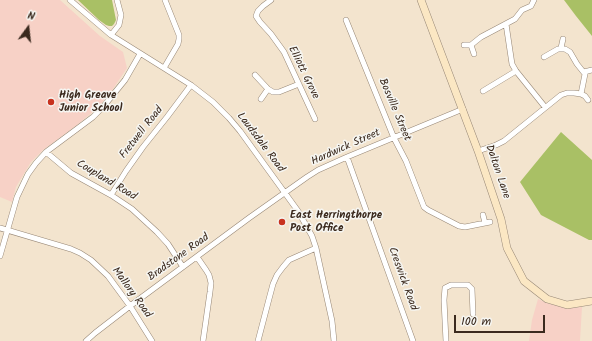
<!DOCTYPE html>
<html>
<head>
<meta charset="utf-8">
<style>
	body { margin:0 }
	#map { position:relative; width:592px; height:341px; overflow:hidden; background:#f3e4ce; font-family:Kalam,sans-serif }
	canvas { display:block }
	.north { position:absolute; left:8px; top:8px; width:40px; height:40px; -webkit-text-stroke:3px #f6f6f2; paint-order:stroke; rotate:15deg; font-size:11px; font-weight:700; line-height:16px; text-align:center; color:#3b2a1e }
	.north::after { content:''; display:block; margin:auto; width:14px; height:18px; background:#3b2a1e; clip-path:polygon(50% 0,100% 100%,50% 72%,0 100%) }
	.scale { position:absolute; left:454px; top:315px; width:91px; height:18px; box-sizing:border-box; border:2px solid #3b2a1e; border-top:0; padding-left:5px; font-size:12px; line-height:14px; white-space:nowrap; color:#3b2a1e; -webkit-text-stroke:3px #f6f6f2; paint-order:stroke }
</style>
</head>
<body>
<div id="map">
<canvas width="592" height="341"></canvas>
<div class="north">N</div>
<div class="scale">100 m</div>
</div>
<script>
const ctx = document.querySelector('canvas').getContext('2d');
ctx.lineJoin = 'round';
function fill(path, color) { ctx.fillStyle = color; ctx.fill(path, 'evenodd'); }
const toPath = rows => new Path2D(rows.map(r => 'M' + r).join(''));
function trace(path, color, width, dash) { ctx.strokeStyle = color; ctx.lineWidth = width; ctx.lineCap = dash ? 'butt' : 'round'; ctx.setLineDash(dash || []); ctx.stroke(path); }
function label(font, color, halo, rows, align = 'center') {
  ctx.font = font + ' Kalam,sans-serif'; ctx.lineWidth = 3; ctx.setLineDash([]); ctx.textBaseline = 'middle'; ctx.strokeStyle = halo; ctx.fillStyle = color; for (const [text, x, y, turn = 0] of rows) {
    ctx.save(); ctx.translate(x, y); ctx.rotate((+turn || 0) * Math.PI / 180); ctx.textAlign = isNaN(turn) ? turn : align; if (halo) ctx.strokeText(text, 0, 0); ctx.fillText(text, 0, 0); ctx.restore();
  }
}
const built = toPath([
	[0,0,60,0,100,36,123,52,127,68,109,95,95,110,77,125,43,150,31,162,16,187,12,202,0,197],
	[538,299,547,303,568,308,582,307,580,341,529,341,532,320]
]);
const green = toPath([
	[78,0,112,0,116,20,114,24,112,26,109,26,106,25,99,20],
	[564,0,592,0,592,36,576,16],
	[561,132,592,160,592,240,589,240,541,215,520,182]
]);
const street = toPath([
	[70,0,111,35,191,85,213,102,229,118,240,131,298,211,312,236,316,248,332,321,334,341],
	[271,0,263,6,258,11,256,16,260,22,271,34,284,52,315,119],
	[346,20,394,138,406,161,424,207,428,210,459,226,465,227,490,222],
	[506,24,512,64,516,71,545,107],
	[111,35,119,25,121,15,117,0],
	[464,45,471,45,474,54],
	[471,45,481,37,515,19,522,10,531,6,534,0],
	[561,48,563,39],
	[544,57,558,49,565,49,570,52,577,64,585,74,581,94],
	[164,68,178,44,179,39,179,35,165,0],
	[584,72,592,70],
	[255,75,268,89,273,92,279,92,299,84],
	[483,91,516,71],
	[261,99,268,89],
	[478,151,496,145,504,141,561,95,567,93,574,93,581,94,585,96,588,100],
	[46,152,71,173,111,195,132,209,157,232,168,244,183,267],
	[347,157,413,341],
	[111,195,126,171,143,147,167,117,191,85],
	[483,215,485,223],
	[0,228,71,249,80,253,91,260,108,276,130,306,152,341],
	[0,256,17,197,28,174,36,163,46,152,93,117,103,107,125,80,140,54],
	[197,257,206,270,209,275,211,283,210,292,203,341],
	[86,341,95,333,130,306,249,218,307,177,318,170,347,157,463,109],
	[258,341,269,299,273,284,277,275,283,267,289,260,316,248],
	[446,341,444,300,445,288,451,285,468,285,472,289,473,314]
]);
const secondary = toPath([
	[421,0,478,151,501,219,507,248,524,281,547,299,567,305,592,301]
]);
const markers = [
	[51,102,4,"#c8321e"],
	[282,222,4,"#c8321e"]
];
const streetNames = [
	["Elliott Grove",303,73,64],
	["Bosville Street",394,110,67],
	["Fretwell Road",142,133,-52],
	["Laudsdale Road",260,143,53],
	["Hardwick Street",346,148,-24],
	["Dalton Lane",497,172,71],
	["Coupland Road",106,181,31],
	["Bradstone Road",179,258,-36],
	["Creswick Road",402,279,70],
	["Mallory Road",131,293,54]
];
const poiNames = [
	["High Greave",59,96],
	["Junior School",59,109],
	["East Herringthorpe",290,216],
	["Post Office",290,229]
];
fill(built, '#f7d1c6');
fill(green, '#a9c065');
trace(street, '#978776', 6);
trace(secondary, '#978776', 8);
trace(street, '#fff', 5);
trace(secondary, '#fbe7c3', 7);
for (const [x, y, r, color] of markers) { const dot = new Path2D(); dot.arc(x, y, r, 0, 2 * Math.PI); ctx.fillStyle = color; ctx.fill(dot); trace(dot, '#f6f6f2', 1.5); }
label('11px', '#3b2a1e', '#f6f6f2', streetNames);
label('bold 11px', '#3b2a1e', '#f6f6f2', poiNames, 'left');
</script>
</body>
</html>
